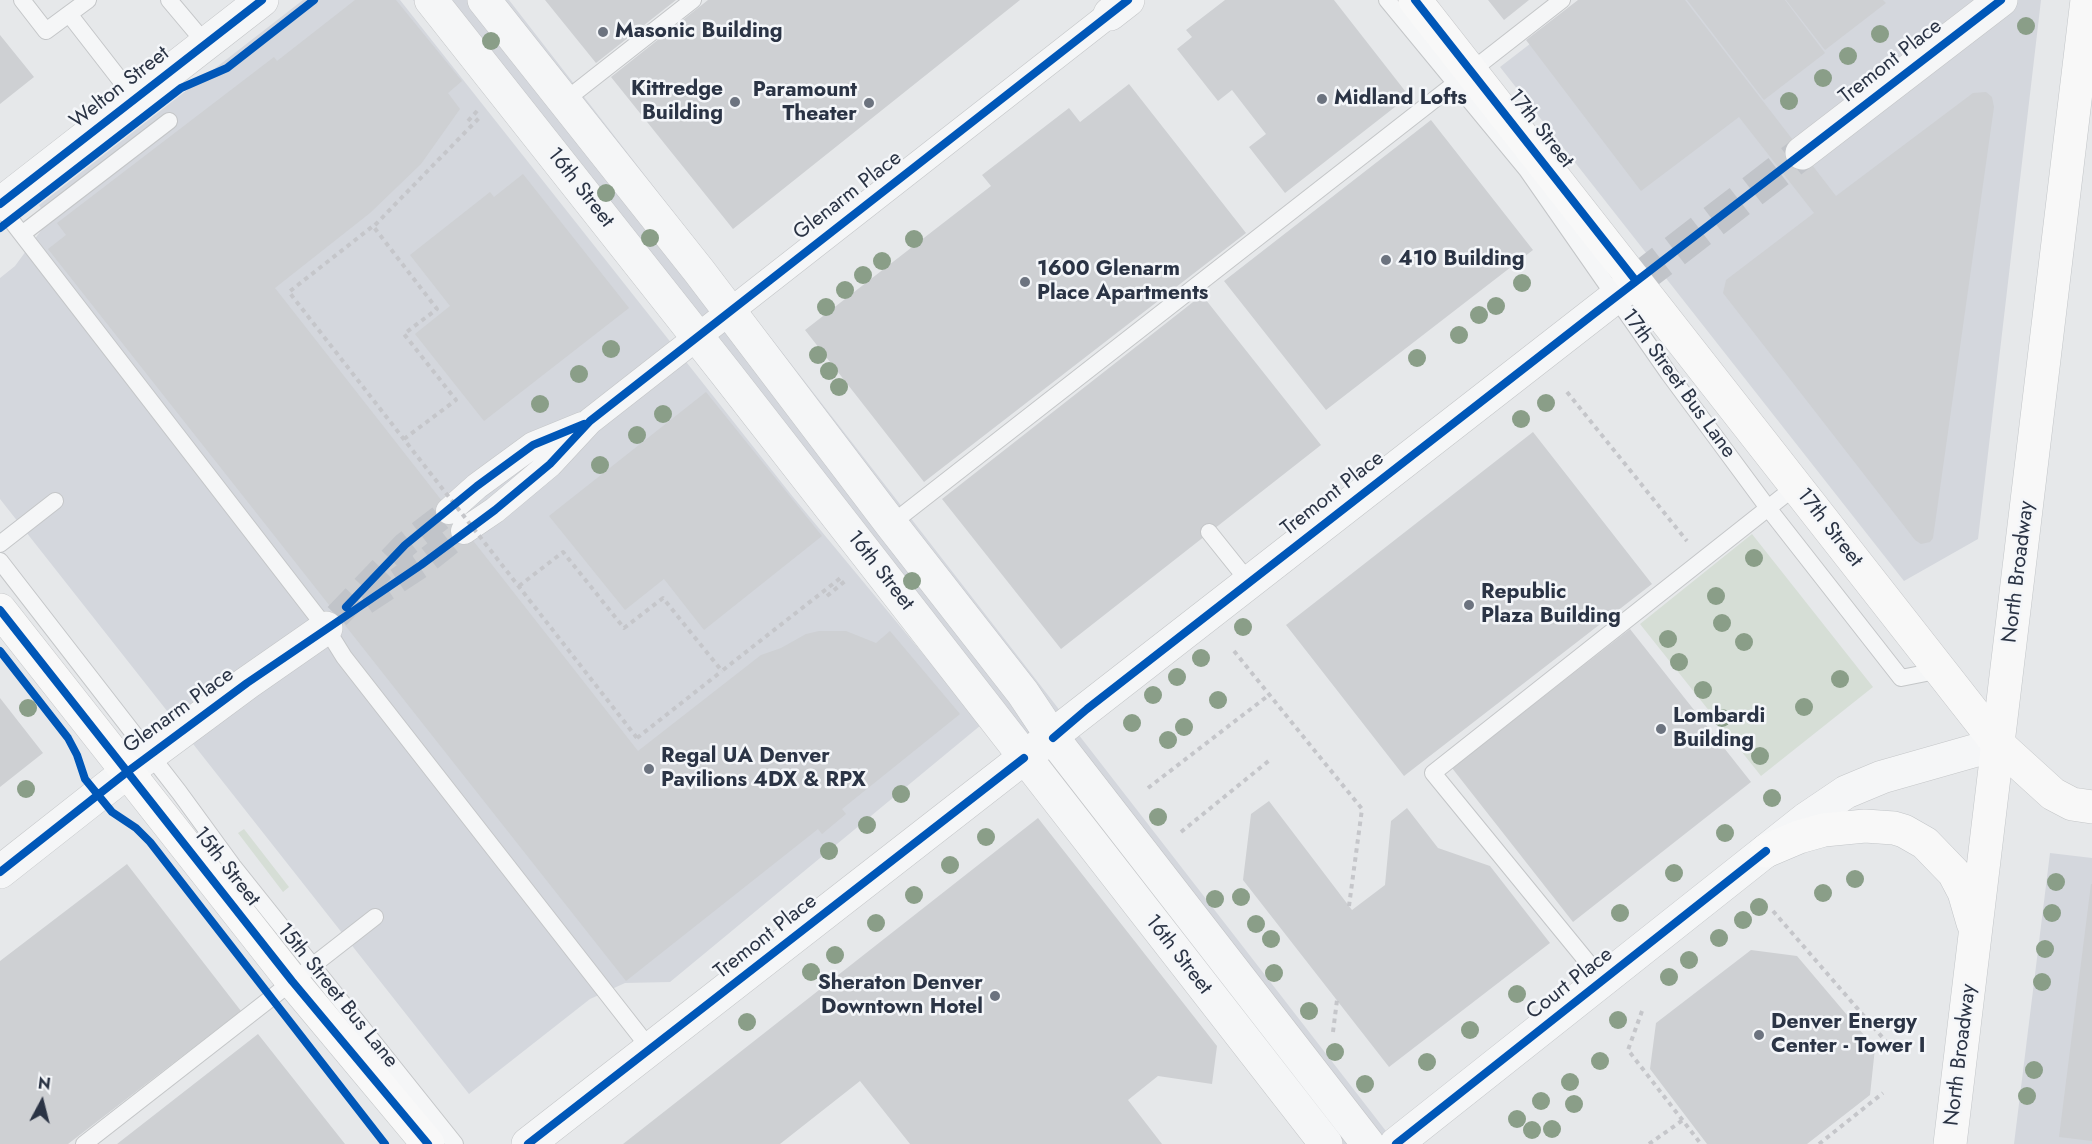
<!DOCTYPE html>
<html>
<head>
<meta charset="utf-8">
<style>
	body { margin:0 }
	#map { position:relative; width:2092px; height:1144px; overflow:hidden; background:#e6e8ea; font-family:Jost,sans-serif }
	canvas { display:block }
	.north { position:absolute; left:12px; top:1072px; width:60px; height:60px; -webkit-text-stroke:4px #f4f6f9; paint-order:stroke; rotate:7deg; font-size:16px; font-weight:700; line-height:24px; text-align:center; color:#2b3445 }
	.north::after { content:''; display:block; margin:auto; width:21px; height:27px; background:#2b3445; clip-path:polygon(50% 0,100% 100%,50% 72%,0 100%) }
</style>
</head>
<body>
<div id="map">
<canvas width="2092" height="1144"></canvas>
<div class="north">N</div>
</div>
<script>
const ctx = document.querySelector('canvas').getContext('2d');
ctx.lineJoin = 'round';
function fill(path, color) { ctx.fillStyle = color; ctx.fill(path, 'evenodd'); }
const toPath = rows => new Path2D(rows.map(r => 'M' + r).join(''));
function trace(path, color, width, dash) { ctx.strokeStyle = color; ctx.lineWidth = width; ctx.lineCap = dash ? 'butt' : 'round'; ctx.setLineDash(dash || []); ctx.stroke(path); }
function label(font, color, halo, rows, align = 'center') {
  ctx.font = font + ' Jost,sans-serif'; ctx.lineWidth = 5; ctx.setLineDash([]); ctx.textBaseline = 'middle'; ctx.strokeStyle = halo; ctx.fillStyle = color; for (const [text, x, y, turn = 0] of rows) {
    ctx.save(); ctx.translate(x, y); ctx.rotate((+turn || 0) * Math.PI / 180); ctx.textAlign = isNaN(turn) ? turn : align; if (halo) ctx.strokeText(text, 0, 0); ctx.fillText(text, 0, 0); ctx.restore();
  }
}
const built = toPath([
	[303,0,400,0,793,497,938,672,413,0,509,0,1396,1144,1309,1144,981,725,670,982,625,983,590,999,469,1094,0,499,0,278,15,266,48,221,39,205],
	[1587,0,2041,0,1978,539,1904,581,1500,67],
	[2050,853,2092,858,2092,1144,2014,1144]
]);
const green = toPath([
	[1752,534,1873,687,1761,776,1640,624],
	[244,829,289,887,283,892,238,833]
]);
const building = toPath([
	[355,0,396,0,462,81,448,93,460,109,421,164,370,213,275,288,638,751,761,655,781,648,806,634,819,631,846,631,876,643,890,631,960,714,842,809,846,814,822,834,818,829,626,981,48,249,66,235,57,223,274,57,277,61],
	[545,0,676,0,596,63],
	[708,0,1020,0,733,229,611,77],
	[1225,0,1334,0,1409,96,1285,193,1249,147,1266,134,1232,90,1218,101,1177,49,1192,37,1186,30],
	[1488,0,1529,0,1504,20],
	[1578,0,1685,0,1836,196,1973,93,1986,92,1992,97,1994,107,1933,538,1930,542,1921,544,1915,540,1723,293,1726,280,1814,213,1739,117,1641,191,1526,40],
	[1687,0,1785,0,1825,53,1764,100],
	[1786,0,1883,0,1886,3,1825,50],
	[0,35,34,77,0,104],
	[1129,84,1246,233,924,482,805,330,991,186,982,175,1069,108,1080,122],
	[1431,120,1533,250,1326,410,1224,281],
	[523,174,629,308,484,421,415,334,450,306,410,255,490,192,494,197],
	[1202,295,1321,445,1061,649,942,499],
	[706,392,822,536,704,630,664,579,625,610,549,516],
	[1533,432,1652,584,1404,776,1286,625],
	[1630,629,1751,782,1573,922,1452,768],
	[0,698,43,753,0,787],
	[1269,801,1352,910,1385,885,1391,821,1407,808,1438,848,1490,866,1550,943,1389,1067,1243,880,1251,814],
	[1038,818,1217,1046,1212,1084,1158,1076,1128,1100,1162,1144,910,1144,860,1081,780,1144,623,1144],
	[127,864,241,1011,68,1144,0,1144,0,961],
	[2091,884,2092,884,2092,1141,2059,1137],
	[1751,950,1797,956,1875,1048,1870,1095,1807,1144,1707,1144,1650,1069,1656,1023],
	[258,1034,345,1144,117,1144]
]);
const pedestrianTunnel = toPath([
	[365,602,421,565,464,531],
	[337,616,405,545,449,511]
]);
const tertiaryTunnel = toPath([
	[1636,281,1802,153]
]);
const path = toPath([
	[468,121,478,110],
	[375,225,481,116],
	[1567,392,1687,541],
	[827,596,845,581],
	[1234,651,1362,809,1349,906],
	[723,670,843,576],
	[637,738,722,671],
	[1148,788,1269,695],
	[1181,832,1271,759],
	[1773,911,1889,1045],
	[1642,1011,1628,1050,1701,1144],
	[1333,1032,1337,1000],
	[1649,1144,1683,1120],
	[1819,1144,1883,1093]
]);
const service = toPath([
	[22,0,46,31,69,14],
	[88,0,69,14,135,99],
	[169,0,206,44],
	[1387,0,1527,170,1669,374,1768,508,1901,678,1941,670],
	[563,102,693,0],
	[0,206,326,628,344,657,651,1050],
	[22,234,169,121],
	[891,524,1562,0],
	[1209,532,1249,582],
	[0,544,55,501],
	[0,561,179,792,233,866,455,1144],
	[1603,981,1433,773,1796,486],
	[84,1144,375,917]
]);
const pedestrian = toPath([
	[449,511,477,486,533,445,582,425],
	[464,531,495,510,550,464,590,421,1110,14]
]);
const minor = toPath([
	[431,0,725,372,1326,1144],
	[484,0,699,271,891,524,1023,693,1053,738,1368,1144],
	[1110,14,1128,0],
	[127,772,247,683,326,628]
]);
const tertiary = toPath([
	[1802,153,2001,0],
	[0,204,262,0],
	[0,872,127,772],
	[528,1144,1636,281],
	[1396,1144,1806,819,1846,792,1882,777,1998,744]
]);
const secondary = toPath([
	[1415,0,1998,744,2053,794,2072,804,2092,807],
	[0,610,292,981,428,1144]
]);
const primary = toPath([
	[1766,851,1799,837,1824,830,1865,826,1894,828,1904,831,1925,843,1954,873,1964,892,1973,923],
	[1950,1144,2087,0]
]);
const pathBridge = toPath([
	[404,439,456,400,404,334,437,309,373,226,289,292,637,738],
	[519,586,563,552,624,628,663,598,722,671]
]);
const cycleway = toPath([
	[1415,0,1636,281],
	[0,204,262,0],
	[0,228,181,88,227,68,314,0],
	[346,607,405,545,477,486,533,445,584,424],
	[0,610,292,981,428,1144],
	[0,651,68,738,77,755,85,779,112,812,136,828,150,842,385,1144],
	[1053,738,1087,709,1595,313,2001,0],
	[0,872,127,772,247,683,421,565,495,510,550,464,590,421,1128,0],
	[528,1144,1024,758],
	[1396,1144,1766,851]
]);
const trees = [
	[2026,26],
	[1880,34],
	[491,41],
	[1848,56],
	[1823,78],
	[1789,101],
	[606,193],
	[650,238],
	[914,239],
	[882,261],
	[863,275],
	[1522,283],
	[845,290],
	[1496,306],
	[826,307],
	[1479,315],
	[1459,335],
	[611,349],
	[818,355],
	[1417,358],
	[829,371],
	[579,374],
	[839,387],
	[1546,403],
	[540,404],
	[663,414],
	[1521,419],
	[637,435],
	[600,465],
	[1754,558],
	[912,581],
	[1716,596],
	[1722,623],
	[1243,627],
	[1668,639],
	[1744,642],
	[1201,658],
	[1679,662],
	[1177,677],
	[1840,679],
	[1703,690],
	[1153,695],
	[1218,700],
	[1804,707],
	[28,708],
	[1722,718],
	[1132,723],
	[1184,727],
	[1168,740],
	[1760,756],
	[26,789],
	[901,794],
	[1772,798],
	[1158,817],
	[867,825],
	[1725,833],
	[986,837],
	[829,851],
	[950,865],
	[1674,873],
	[1855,879],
	[2056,882],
	[1823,893],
	[914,895],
	[1241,897],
	[1215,899],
	[1759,907],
	[1620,913],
	[2052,913],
	[1743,920],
	[876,923],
	[1256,924],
	[1719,938],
	[1271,939],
	[2045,949],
	[835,955],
	[1689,960],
	[811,972],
	[1274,973],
	[1669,977],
	[2042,982],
	[1517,994],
	[1309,1011],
	[1618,1020],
	[747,1022],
	[1470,1030],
	[1335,1052],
	[1600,1061],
	[1427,1062],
	[2034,1070],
	[1570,1082],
	[1365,1084],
	[2027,1096],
	[1541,1101],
	[1574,1104],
	[1517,1119],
	[1552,1129],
	[1532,1130]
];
const markers = [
	[603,32,6,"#6c737f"],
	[1322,99,6,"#6c737f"],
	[735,102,6,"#6c737f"],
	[869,103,6,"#6c737f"],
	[1386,260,6,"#6c737f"],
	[1025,282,6,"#6c737f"],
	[1469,605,6,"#6c737f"],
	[1661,729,6,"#6c737f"],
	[649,769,6,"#6c737f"],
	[995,996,6,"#6c737f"],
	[1759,1035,6,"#6c737f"]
];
const poiNames = [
	["Masonic Building",615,32],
	["Kittredge",723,90,"right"],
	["Building",723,114,"right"],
	["Paramount",857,91,"right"],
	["Theater",857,115,"right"],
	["Midland Lofts",1334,99],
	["410 Building",1398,260],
	["1600 Glenarm",1037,270],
	["Place Apartments",1037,294],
	["Republic",1481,593],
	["Plaza Building",1481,617],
	["Lombardi",1673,717],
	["Building",1673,741],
	["Regal UA Denver",661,757],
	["Pavilions 4DX & RPX",661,781],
	["Sheraton Denver",983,984,"right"],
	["Downtown Hotel",983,1008,"right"],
	["Denver Energy",1771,1023],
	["Center - Tower I",1771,1047]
];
const streetNames = [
	["Tremont Place",1891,62,-38],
	["Welton Street",120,88,-38],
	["17th Street",1540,129,52],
	["16th Street",580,188,52],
	["Glenarm Place",848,196,-38],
	["17th Street Bus Lane",1678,384,54],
	["Tremont Place",1333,494,-38],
	["17th Street",1829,528,52],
	["16th Street",880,571,52],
	["North Broadway",2019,572,-83],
	["Glenarm Place",179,711,-36],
	["15th Street",226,867,52],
	["Tremont Place",766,937,-38],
	["16th Street",1178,955,52],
	["Court Place",1570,984,-38],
	["15th Street Bus Lane",337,996,51],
	["North Broadway",1961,1055,-83]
];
fill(built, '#d4d7dd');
fill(green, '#d6ded6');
fill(building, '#ced0d3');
trace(pedestrianTunnel, '#c1c4c9', 26, [26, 13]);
trace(tertiaryTunnel, '#c1c4c9', 33, [33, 16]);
trace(service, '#c4c6c8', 18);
trace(pedestrian, '#c4c6c8', 27);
trace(minor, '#c4c6c8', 34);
trace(tertiary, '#c4c6c8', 34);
trace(secondary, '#c4c6c8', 34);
trace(primary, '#c2c5c8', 34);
trace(path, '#c5c6ca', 4, [4.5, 4.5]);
trace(service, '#f5f6f7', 16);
trace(pedestrian, '#f5f6f7', 26);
trace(minor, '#f5f6f7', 33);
trace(tertiary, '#f5f6f7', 33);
trace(secondary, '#f8f8f8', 33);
trace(primary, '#f8f8f8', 33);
trace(pathBridge, '#c5c6ca', 4, [4.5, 4.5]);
trace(cycleway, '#0057b8', 8);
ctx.fillStyle = '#8a9e88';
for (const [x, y] of trees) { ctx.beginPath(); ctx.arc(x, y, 9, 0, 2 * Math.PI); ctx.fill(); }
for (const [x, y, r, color] of markers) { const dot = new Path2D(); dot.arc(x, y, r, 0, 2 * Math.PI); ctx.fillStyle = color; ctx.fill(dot); trace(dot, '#f4f6f9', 2); }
label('bold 21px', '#2b3445', '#f4f6f9', poiNames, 'left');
label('21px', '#2b3445', '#f4f6f9', streetNames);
</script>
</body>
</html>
